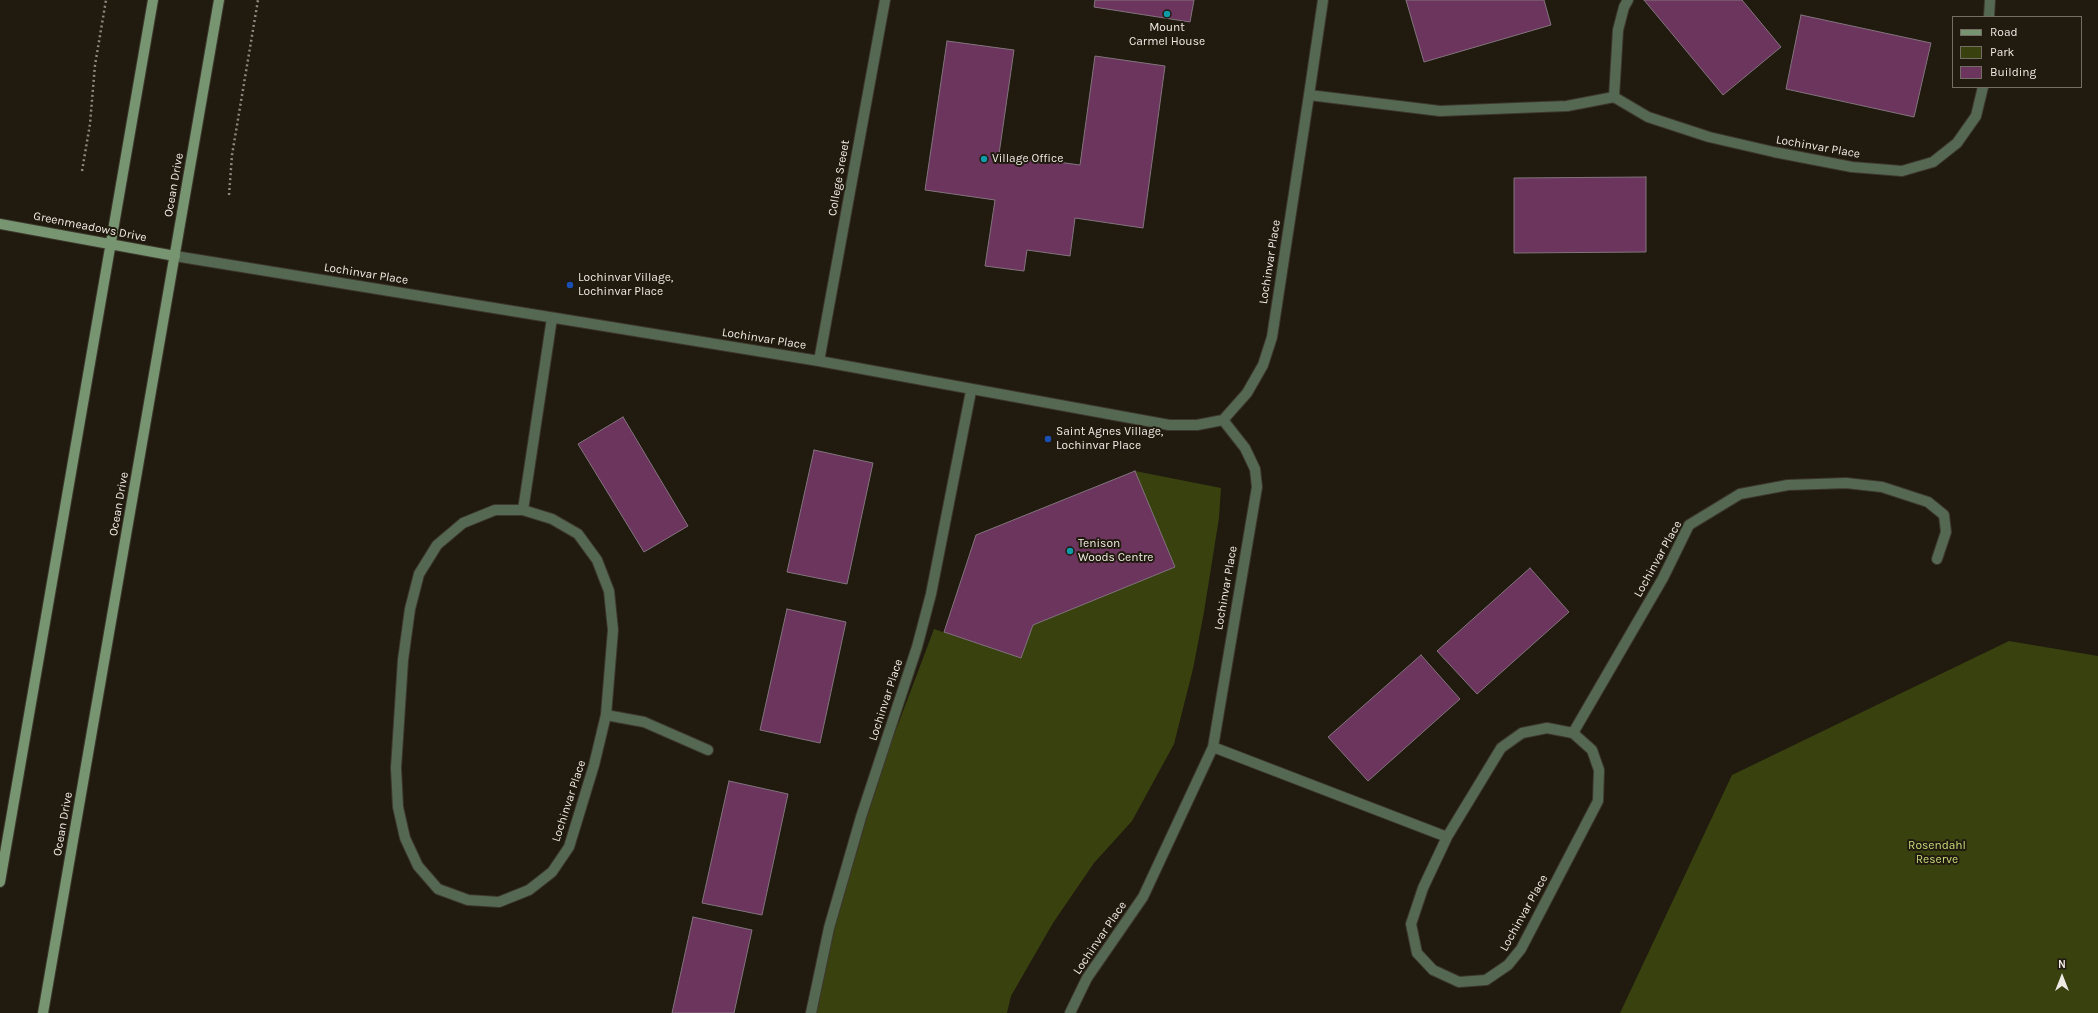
<!DOCTYPE html>
<html>
<head>
<meta charset="utf-8">
<style>
	body { margin:0 }
	#map { position:relative; width:2098px; height:1013px; overflow:hidden; background:#201a0f; font-family:Karla,sans-serif }
	canvas { display:block }
	.legend { position:absolute; left:1952px; top:16px; width:130px; height:72px; box-sizing:border-box; background:#201a0f; border:1px solid #736d64; margin:0; padding:5px 7px; list-style:none; font-size:12px; color:#efeae3 }
	.legend li { display:flex; align-items:center; gap:8px; height:20px }
	.legend b { width:20px; border:1px solid #736d64 }
	.north { position:absolute; left:2042px; top:957px; width:40px; height:40px; -webkit-text-stroke:3px #201a0f; paint-order:stroke; rotate:0deg; font-size:11px; font-weight:700; line-height:16px; text-align:center; color:#efeae3 }
	.north::after { content:''; display:block; margin:auto; width:14px; height:18px; background:#efeae3; clip-path:polygon(50% 0,100% 100%,50% 72%,0 100%) }
</style>
</head>
<body>
<div id="map">
<canvas width="2098" height="1013"></canvas>
<ul class="legend">
<li><b style="height:5px;background:#769570"></b>Road</li>
<li><b style="height:11px;background:#39410f"></b>Park</li>
<li><b style="height:11px;background:#6c355d"></b>Building</li>
</ul>
<div class="north">N</div>
</div>
<script>
const ctx = document.querySelector('canvas').getContext('2d');
ctx.lineJoin = 'round';
function fill(path, color) { ctx.fillStyle = color; ctx.fill(path, 'evenodd'); }
const toPath = rows => new Path2D(rows.map(r => 'M' + r).join(''));
function trace(path, color, width, dash) { ctx.strokeStyle = color; ctx.lineWidth = width; ctx.lineCap = dash ? 'butt' : 'round'; ctx.setLineDash(dash || []); ctx.stroke(path); }
function label(font, color, halo, rows, align = 'center') {
  ctx.font = font + ' Karla,sans-serif'; ctx.lineWidth = 4; ctx.setLineDash([]); ctx.textBaseline = 'middle'; ctx.strokeStyle = halo; ctx.fillStyle = color; for (const [text, x, y, turn = 0] of rows) {
    ctx.save(); ctx.translate(x, y); ctx.rotate((+turn || 0) * Math.PI / 180); ctx.textAlign = isNaN(turn) ? turn : align; if (halo) ctx.strokeText(text, 0, 0); ctx.fillText(text, 0, 0); ctx.restore();
  }
}
const green = toPath([
	[1135,471,1221,488,1219,518,1204,612,1193,669,1174,744,1132,821,1094,863,1053,923,1011,996,1007,1013,813,1013,844,884,885,759,934,629,1021,658,1033,625,1175,567],
	[2009,641,2098,656,2098,1013,1620,1013,1732,775]
]);
const building = toPath([
	[1095,0,1194,0,1190,22,1094,7,1095,0],
	[1406,0,1544,0,1551,25,1424,62,1406,0],
	[1644,0,1742,0,1781,47,1723,95,1644,0],
	[1801,15,1931,43,1914,117,1786,89,1801,15],
	[947,41,1014,50,999,154,1080,165,1095,56,1165,66,1143,228,1075,218,1070,256,1027,250,1024,271,985,266,995,200,925,190,947,41],
	[1646,177,1646,252,1514,253,1514,178,1646,177],
	[623,417,688,526,644,552,578,444,623,417],
	[814,450,873,463,847,584,787,572,814,450],
	[1135,471,1175,567,1033,625,1021,658,944,632,976,535,1135,471],
	[1530,568,1569,612,1477,694,1437,651,1530,568],
	[787,609,846,622,820,743,760,730,787,609],
	[1421,655,1460,699,1368,781,1328,737,1421,655],
	[729,781,788,794,762,915,702,903,729,781],
	[693,917,752,930,734,1013,672,1013,693,917]
]);
const path = toPath([
	[82,171,90,124,95,65,106,0],
	[229,195,232,155,258,0]
]);
const lane = toPath([
	[606,715,644,722,708,750]
]);
const street = toPath([
	[1989,17,1990,0],
	[1309,95,1323,0],
	[1614,97,1618,30,1624,7,1628,0],
	[175,256,819,361,1169,425,1197,425,1223,420,1247,393,1263,365,1272,337,1309,95,1440,111,1567,106,1614,97,1648,117,1709,137,1774,152,1852,167,1902,171,1933,162,1957,143,1976,116,1983,87],
	[819,361,885,0],
	[1223,420,1245,448,1255,469,1257,487,1213,747,1447,837],
	[495,510,523,510,552,519,578,534,597,560,609,591,613,630,606,715,594,765,569,847,552,872,529,890,499,902,468,900,438,889,418,866,405,838,398,807,396,768,403,660,410,609,419,574,437,545,463,523,495,510],
	[523,510,552,318],
	[1547,728,1573,733,1592,750,1599,770,1598,801,1521,949,1508,965,1486,980,1459,982,1433,970,1417,953,1411,924,1423,888,1447,837,1501,748,1522,733,1547,728],
	[1573,733,1663,578,1689,525,1740,494,1788,485,1846,483,1882,487,1928,502,1944,515,1946,532,1937,559],
	[811,1013,829,928,861,817,917,647,931,594,971,391],
	[1070,1013,1087,978,1143,897,1213,747]
]);
const secondary = toPath([
	[0,224,175,256],
	[0,882,153,0],
	[43,1013,219,0]
]);
const markers = [
	[1167,14,4,"#0f9aa8"],
	[984,159,4,"#0f9aa8"],
	[570,285,4,"#1a4fb4"],
	[1048,439,4,"#1a4fb4"],
	[1070,551,4,"#0f9aa8"]
];
const poiNames = [
	["Mount",1167,28,"center"],
	["Carmel House",1167,42,"center"],
	["Village Office",992,159],
	["Lochinvar Village,",578,278],
	["Lochinvar Place",578,292],
	["Saint Agnes Village,",1056,432],
	["Lochinvar Place",1056,446],
	["Tenison",1078,544],
	["Woods Centre",1078,558]
];
const streetNames = [
	["Lochinvar Place",1818,147,10],
	["College Sreeet",839,178,-80],
	["Ocean Drive",174,185,-80],
	["Greenmeadows Drive",90,227,11],
	["Lochinvar Place",1270,262,-81],
	["Lochinvar Place",366,274,9],
	["Lochinvar Place",764,339,9],
	["Ocean Drive",119,504,-80],
	["Lochinvar Place",1658,559,-61],
	["Lochinvar Place",1226,588,-80],
	["Lochinvar Place",886,700,-72],
	["Lochinvar Place",569,801,-72],
	["Ocean Drive",63,824,-80],
	["Lochinvar Place",1524,913,-61],
	["Lochinvar Place",1100,938,-56]
];
const parkNames = [
	["Rosendahl",1937,846],
	["Reserve",1937,860]
];
fill(green, '#39410f');
fill(building, '#6c355d');
trace(building, '#82747d', 1);
trace(lane, '#3d372d', 12);
trace(street, '#3d372d', 12);
trace(secondary, '#3d372d', 12);
trace(path, '#8e8880', 2.5, [2, 3]);
trace(lane, '#556851', 10);
trace(street, '#556851', 10);
trace(secondary, '#769570', 10);
for (const [x, y, r, color] of markers) { const dot = new Path2D(); dot.arc(x, y, r, 0, 2 * Math.PI); ctx.fillStyle = color; ctx.fill(dot); trace(dot, '#201a0f', 1.5); }
label('12px', '#efeae3', '#201a0f', poiNames, 'left');
label('12px', '#efeae3', '#201a0f', streetNames);
label('12px', '#c8dc7b', '#201a0f', parkNames);
</script>
</body>
</html>
